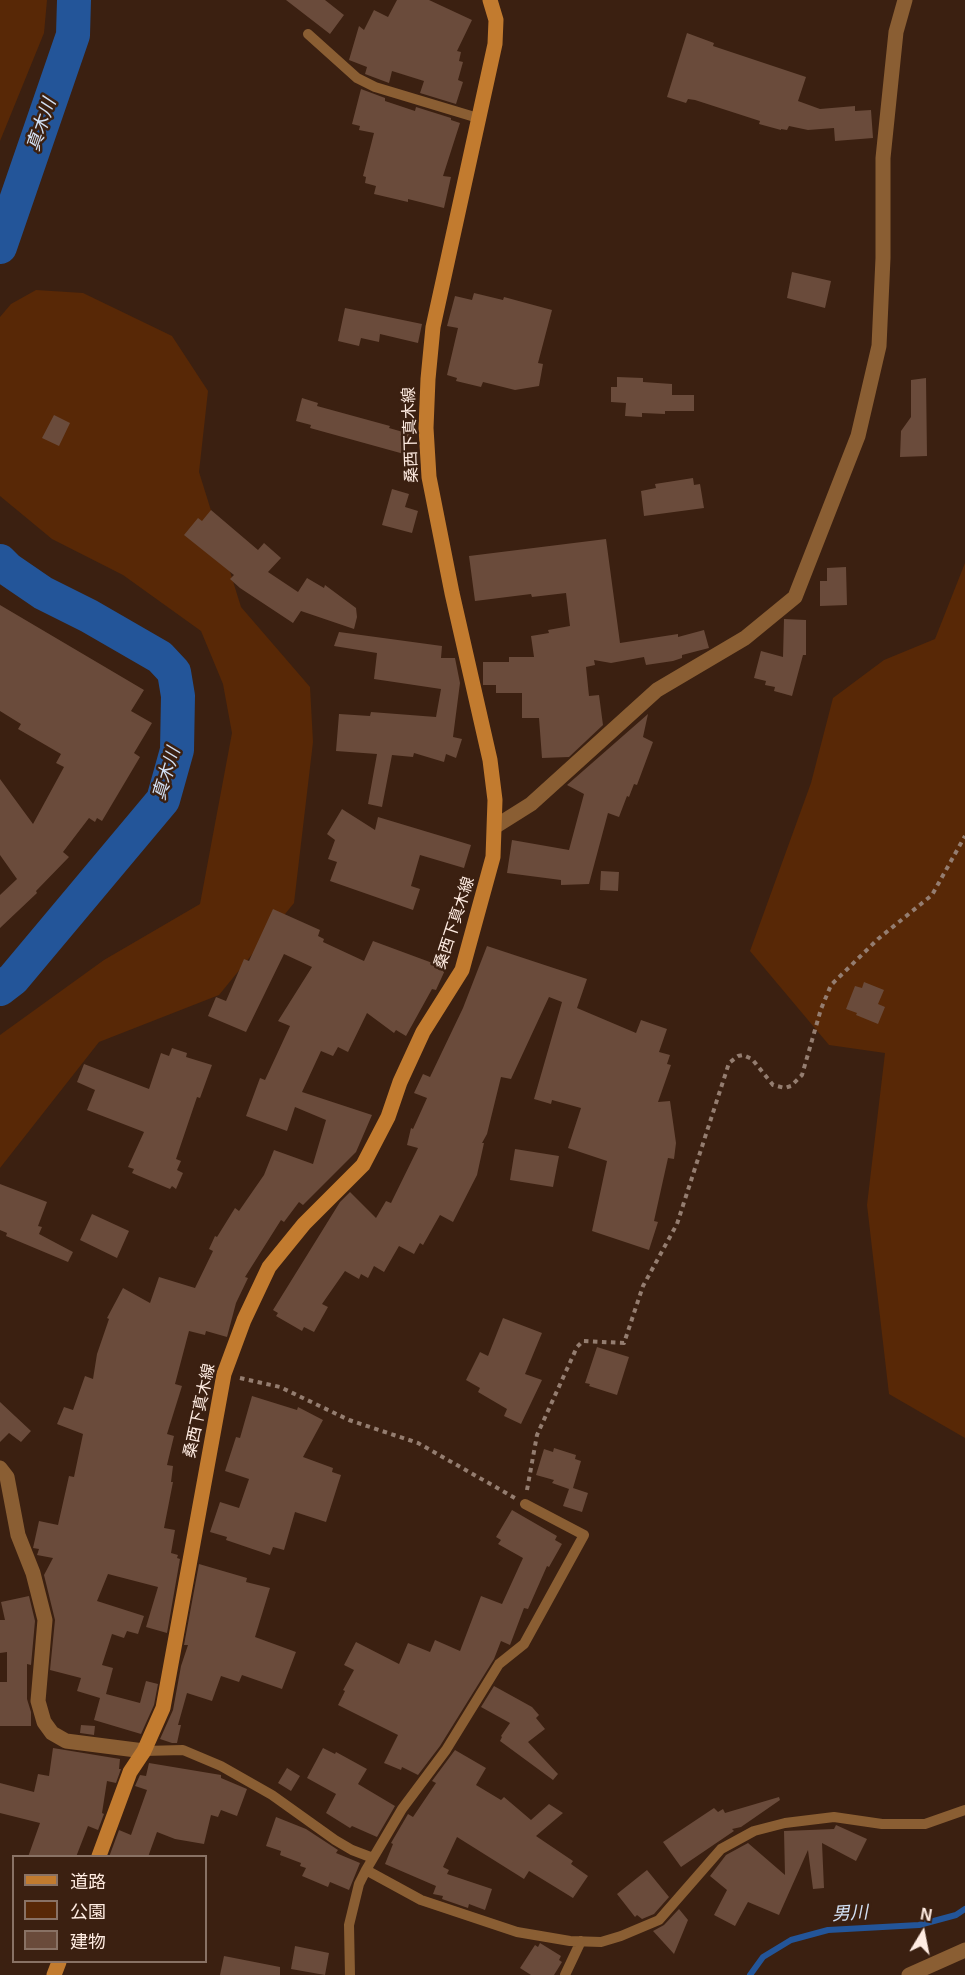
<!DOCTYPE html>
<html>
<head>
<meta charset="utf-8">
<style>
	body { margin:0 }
	#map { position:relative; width:965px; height:1975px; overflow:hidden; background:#3b2011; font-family:Helvetica,"Noto Sans JP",sans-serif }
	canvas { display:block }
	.legend { position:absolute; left:12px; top:1855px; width:195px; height:108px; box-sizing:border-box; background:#3b2011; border:2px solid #897265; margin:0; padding:8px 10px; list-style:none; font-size:18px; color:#ffece2 }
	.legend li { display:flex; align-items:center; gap:12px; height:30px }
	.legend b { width:30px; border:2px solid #897265 }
	.north { position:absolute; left:893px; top:1903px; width:60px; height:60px; -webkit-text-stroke:4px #3b2011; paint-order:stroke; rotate:10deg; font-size:16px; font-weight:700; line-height:24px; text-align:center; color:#ffece2 }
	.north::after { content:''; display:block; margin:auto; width:21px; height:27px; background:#ffece2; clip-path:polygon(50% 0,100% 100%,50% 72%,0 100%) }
</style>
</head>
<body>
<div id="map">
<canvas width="965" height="1975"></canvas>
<ul class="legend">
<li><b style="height:8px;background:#c27b2f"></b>道路</li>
<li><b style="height:16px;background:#582806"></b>公園</li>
<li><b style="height:16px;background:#6a4b3b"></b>建物</li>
</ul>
<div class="north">N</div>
</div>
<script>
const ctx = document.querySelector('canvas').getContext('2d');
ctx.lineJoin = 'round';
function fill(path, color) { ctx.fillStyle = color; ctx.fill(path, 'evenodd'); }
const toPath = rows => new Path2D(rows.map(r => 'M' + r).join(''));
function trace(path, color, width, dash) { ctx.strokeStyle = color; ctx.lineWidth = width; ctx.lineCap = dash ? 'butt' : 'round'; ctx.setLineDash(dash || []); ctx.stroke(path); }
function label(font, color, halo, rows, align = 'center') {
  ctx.font = font + ' Helvetica,"Noto Sans JP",sans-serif'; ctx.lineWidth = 5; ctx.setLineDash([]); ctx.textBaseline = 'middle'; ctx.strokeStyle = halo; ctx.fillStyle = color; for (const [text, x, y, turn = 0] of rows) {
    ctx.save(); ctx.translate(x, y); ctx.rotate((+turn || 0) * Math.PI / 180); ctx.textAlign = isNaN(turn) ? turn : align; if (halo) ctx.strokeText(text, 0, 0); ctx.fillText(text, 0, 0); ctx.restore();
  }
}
const green = toPath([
	[0,0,47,0,44,33,0,141],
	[36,290,83,293,172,336,208,391,199,472,241,607,310,687,313,742,294,903,219,995,99,1042,0,1168,0,1035,104,960,200,904,232,733,223,684,201,631,123,575,52,539,0,496,0,317,11,304],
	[965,563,965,1438,889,1394,867,1205,885,1053,829,1045,750,951,811,783,833,698,884,660,935,639]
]);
const stream = toPath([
	[750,1975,763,1957,791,1940,828,1930,919,1925,956,1915,965,1909]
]);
const river = toPath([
	[0,247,73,35,74,0],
	[0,561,8,569,43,593,89,616,160,657,174,672,178,696,177,750,163,800,13,979,0,989]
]);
const building = toPath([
	[286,0,325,0,344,15,330,34],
	[397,0,429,0,472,20,457,51,461,52,459,61,463,62,458,80,463,82,456,104,420,93,424,81,392,71,389,83,365,74,367,67,349,60,359,26,364,30,374,10,388,17],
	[687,33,714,43,713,46,806,77,798,101,820,109,855,106,855,111,871,110,873,138,835,141,834,128,808,130,789,126,787,130,781,129,781,130,759,124,760,121,695,100,688,99,686,103,667,97],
	[361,89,385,98,385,101,415,111,416,107,451,118,451,120,460,123,443,176,451,177,444,208,408,199,408,202,374,194,376,186,365,183,366,177,363,176,374,133,359,130,360,126,352,124],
	[792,272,831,281,825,308,787,298],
	[474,293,503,300,504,297,552,310,538,363,543,364,539,386,515,390,483,382,481,387,456,381,457,378,447,375,458,328,447,326,455,296,472,300],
	[345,308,422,324,418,343,380,334,379,342,361,338,359,346,338,341],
	[617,377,643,378,643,382,672,384,672,395,694,395,694,411,665,411,665,414,642,413,642,417,625,416,626,403,611,402,611,387,617,387],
	[926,378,927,456,900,457,901,431,911,417,911,380],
	[302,398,318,403,317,406,390,426,389,428,410,434,404,454,310,428,311,425,296,421],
	[54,415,70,423,59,446,42,438],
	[693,478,694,485,700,484,704,508,644,516,641,491,656,488,655,484],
	[392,489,409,494,405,507,418,511,412,533,382,525],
	[211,510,258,550,264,543,281,558,268,572,298,592,307,578,324,588,325,585,356,608,357,617,354,629,301,611,293,623,240,588,230,579,234,575,184,535,198,518,202,521],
	[606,539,620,643,678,634,678,637,704,630,709,648,682,655,682,658,673,661,646,665,644,657,611,663,594,660,595,665,586,667,589,696,599,695,603,725,569,757,542,758,539,718,522,718,522,693,496,693,496,685,483,685,483,662,509,662,509,657,534,657,531,636,549,633,548,630,570,626,566,593,532,597,531,594,475,601,469,556],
	[846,567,847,605,820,606,820,581,827,581,827,568],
	[0,605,144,690,131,711,152,723,134,753,140,757,102,821,97,818,95,822,89,818,63,852,69,857,36,891,37,893,0,928,0,895,17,879,0,855,0,779,33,824,64,767,56,763,61,754,18,729,21,724,0,711],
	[784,619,806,620,806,655,803,655,792,696,774,691,775,687,765,685,766,681,754,678,761,651,783,657],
	[339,632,442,646,441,658,455,658,460,683,453,737,462,739,456,758,446,754,444,762,414,753,413,757,392,755,382,807,368,804,377,754,336,751,339,714,370,716,371,712,436,717,441,689,374,679,377,653,334,646],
	[648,714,643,737,653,742,637,785,634,784,629,797,627,796,619,817,608,813,589,884,561,885,561,880,507,873,512,840,569,850,584,794,567,785],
	[342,809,375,830,378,817,471,845,464,868,420,855,411,886,420,889,413,910,330,881,337,862,328,859,335,840,327,834],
	[601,871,619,872,618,891,600,890],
	[273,909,320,930,318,936,324,939,323,942,364,961,373,941,446,968,436,990,432,989,406,1036,396,1030,394,1033,367,1013,348,1052,338,1047,333,1056,321,1051,302,1092,372,1115,356,1152,303,1205,299,1202,284,1222,281,1220,245,1277,248,1278,236,1303,227,1337,206,1331,205,1335,189,1331,175,1384,182,1386,167,1434,174,1436,167,1465,173,1466,171,1482,173,1482,164,1528,175,1530,171,1553,178,1555,177,1558,180,1559,167,1633,146,1627,158,1587,108,1574,97,1601,144,1616,138,1634,127,1631,124,1638,112,1634,102,1665,113,1668,106,1694,140,1703,146,1681,158,1684,154,1705,141,1734,94,1720,100,1698,77,1691,81,1678,50,1670,55,1620,44,1575,53,1558,37,1555,39,1549,33,1548,39,1521,58,1525,69,1476,74,1477,83,1434,57,1424,64,1407,73,1410,85,1376,93,1379,97,1354,109,1319,107,1318,123,1288,150,1303,159,1277,195,1288,213,1251,209,1249,215,1236,217,1237,235,1208,239,1211,264,1175,274,1150,313,1164,326,1120,295,1107,287,1131,246,1116,260,1078,265,1080,290,1026,278,1021,312,967,284,954,246,1032,208,1016,216,997,226,1001,244,959,249,961],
	[487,946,587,979,577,1008,636,1033,641,1020,667,1029,659,1052,670,1055,667,1064,671,1065,658,1102,670,1101,676,1143,674,1159,668,1158,654,1221,658,1222,649,1250,592,1231,607,1161,568,1148,581,1108,552,1100,551,1104,534,1099,562,1002,549,997,511,1079,501,1077,487,1134,482,1143,484,1143,477,1175,453,1222,440,1215,423,1245,420,1243,414,1254,399,1246,384,1272,374,1266,368,1278,361,1274,359,1279,345,1271,322,1304,328,1307,314,1332,304,1327,302,1331,276,1316,278,1313,273,1310,340,1202,350,1192,376,1218,386,1201,391,1203,418,1148,407,1145,411,1128,413,1129,427,1098,414,1093,423,1074,430,1077,463,1008],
	[864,982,884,990,878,1004,885,1007,878,1024,856,1015,857,1013,846,1009,855,986,862,988],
	[172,1048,187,1053,186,1057,212,1065,200,1098,197,1097,176,1159,181,1161,177,1170,183,1173,176,1189,172,1186,170,1189,132,1173,134,1169,128,1167,144,1132,87,1110,95,1090,77,1082,84,1064,149,1089,161,1053,169,1056],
	[515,1149,559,1156,553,1187,510,1180],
	[0,1184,47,1202,38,1226,42,1227,39,1234,73,1252,68,1262,6,1236,7,1233,0,1230],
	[92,1214,129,1231,117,1258,80,1240],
	[503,1318,542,1333,525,1374,542,1380,521,1424,504,1416,507,1409,478,1392,480,1388,466,1380,480,1352,488,1356],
	[597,1347,629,1357,617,1395,589,1386,590,1384,585,1383],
	[252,1396,297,1410,298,1407,323,1420,303,1457,333,1468,332,1472,341,1475,326,1522,295,1512,284,1550,273,1547,270,1555,226,1540,227,1537,210,1532,220,1502,239,1508,249,1479,225,1471,236,1437,240,1438],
	[0,1402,31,1431,21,1442,9,1433,0,1442],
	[554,1448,576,1455,575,1459,581,1461,573,1488,588,1493,582,1512,563,1506,569,1489,552,1483,554,1480,536,1475,544,1449,553,1452],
	[512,1510,557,1536,555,1540,562,1544,549,1567,547,1566,528,1609,524,1608,510,1645,501,1641,494,1659,440,1746,418,1775,402,1767,401,1770,384,1763,398,1735,338,1705,345,1691,343,1690,354,1670,344,1665,356,1642,399,1664,408,1643,430,1652,435,1640,460,1651,481,1596,502,1604,523,1558,498,1544,501,1540,496,1537],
	[199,1564,247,1578,246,1582,270,1588,255,1637,296,1652,282,1689,242,1675,239,1682,221,1676,212,1701,187,1693,178,1725,181,1725,177,1743,172,1743,160,1739,173,1710,181,1666,188,1645,184,1645],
	[29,1596,35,1621,31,1665,27,1664,27,1699,31,1712,31,1726,0,1726,0,1682,7,1682,7,1652,0,1653,0,1620,5,1620,1,1602],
	[494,1686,532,1707,539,1715,536,1718,545,1729,528,1742,558,1774,553,1780,500,1741,502,1737,501,1736,510,1723,481,1707],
	[81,1725,95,1726,94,1735,80,1733],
	[53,1748,120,1759,119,1769,121,1769,116,1783,107,1781,102,1813,104,1814,98,1830,88,1826,76,1857,28,1857,40,1823,0,1813,0,1783,34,1792,38,1774,49,1776],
	[323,1748,335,1754,336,1752,367,1769,358,1784,395,1806,377,1837,352,1826,350,1828,326,1813,336,1794,307,1778],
	[455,1750,486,1768,476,1785,501,1800,504,1797,531,1820,549,1804,563,1813,536,1836,573,1861,571,1864,588,1876,573,1898,529,1871,524,1879,457,1837,443,1867,449,1870,447,1874,492,1889,485,1910,469,1904,468,1908,442,1899,443,1896,433,1894,436,1886,385,1864,393,1844,391,1843,408,1814,413,1817,436,1783,432,1781],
	[149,1763,221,1775,221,1778,247,1789,237,1816,221,1810,218,1817,211,1815,204,1844,175,1839,157,1832,148,1857,109,1857,119,1830,131,1835,147,1790,135,1786,140,1775,146,1776],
	[287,1768,300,1776,291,1791,278,1783],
	[779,1797,780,1800,741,1827,732,1829,734,1831,681,1867,663,1842,714,1808,718,1812,723,1809,725,1813],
	[276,1817,306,1829,338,1850,336,1853,360,1863,349,1890,330,1882,328,1887,302,1876,306,1868,300,1866,301,1863,280,1855,281,1851,266,1846],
	[836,1825,867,1839,856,1861,822,1843,824,1888,813,1889,808,1850,779,1915,748,1902,735,1926,714,1915,727,1890,710,1876,726,1855,748,1843,785,1875,784,1831,834,1829],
	[647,1870,669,1897,654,1914,642,1919,637,1915,635,1917,617,1894],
	[679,1909,688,1920,674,1954,653,1931,664,1925],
	[540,1943,561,1956,559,1960,562,1962,554,1975,531,1975,520,1968,535,1945,538,1947],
	[295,1946,329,1953,325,1975,291,1969],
	[224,1956,280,1967,280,1975,220,1975]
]);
const path = toPath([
	[240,1378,280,1387,349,1420,418,1443,515,1498],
	[527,1490,537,1435,577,1347,583,1341,624,1343,643,1286,677,1224,729,1063,738,1056,743,1055,752,1059,773,1085,785,1088,791,1086,802,1075,821,1009,831,985,878,939,932,895,965,836]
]);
const service = toPath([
	[308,34,357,78,375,87,478,118],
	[144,1751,183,1750,221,1766,272,1795,335,1840,352,1850,373,1858],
	[366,1870,421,1900,517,1932,570,1941,601,1942,621,1936,659,1920,721,1849,754,1831,785,1823,834,1817,882,1824,925,1824,965,1810],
	[350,1975,349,1925,359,1884,366,1870,402,1809,446,1750,499,1664,524,1644,584,1535,525,1504],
	[565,1975,581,1941]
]);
const minor = toPath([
	[496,826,531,804,657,690,745,638,795,597,858,436,879,346,883,258,883,158,896,32,905,0],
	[0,1468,7,1477,18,1535,33,1573,45,1620,38,1701,44,1722,52,1733,66,1741,144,1751],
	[909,1975,965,1950]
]);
const secondary = toPath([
	[99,1856,130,1772,144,1751,163,1708,224,1374,244,1320,269,1267,304,1224,363,1165,388,1117,400,1082,423,1032,462,970,493,857,495,800,490,760,452,593,429,477,426,428,428,379,433,327,495,44,496,20,490,0],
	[54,1975,59,1962]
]);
const streetNames = [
	["桑西下真木線",411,435,-92],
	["桑西下真木線",455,923,-72],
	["桑西下真木線",200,1411,-78]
];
const waterNames = [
	["真木川",42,125,-71],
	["真木川",167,774,-73],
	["男川",850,1914,-3]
];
fill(green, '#582806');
trace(stream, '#235599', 6);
trace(river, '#235599', 34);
fill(building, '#6a4b3b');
trace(path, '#947d70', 4, [4.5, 4.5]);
trace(service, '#8a5e33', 10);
trace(minor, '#8a5e33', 15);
trace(secondary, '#c27b2f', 15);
label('16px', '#ffece2', '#3b2011', streetNames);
label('italic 18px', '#d3e1f5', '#3b2011', waterNames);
</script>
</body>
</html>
